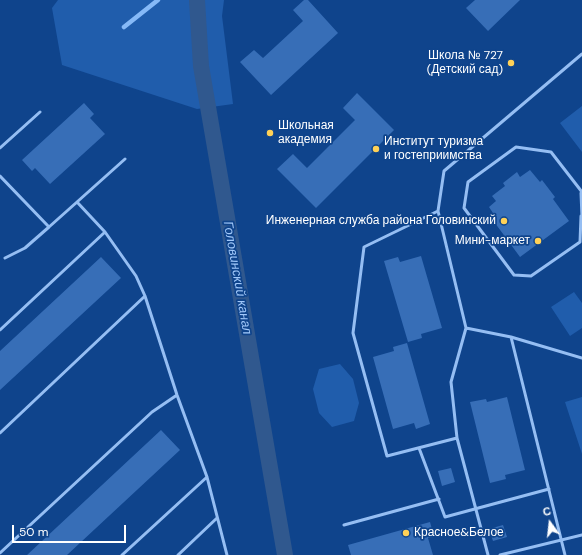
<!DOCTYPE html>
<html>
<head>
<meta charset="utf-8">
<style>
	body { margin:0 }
	#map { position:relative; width:582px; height:555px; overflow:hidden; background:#0f448c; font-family:"DM Sans",sans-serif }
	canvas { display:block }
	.north { position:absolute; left:530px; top:503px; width:40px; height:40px; -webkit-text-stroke:3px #0f448c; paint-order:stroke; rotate:345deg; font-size:11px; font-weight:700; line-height:16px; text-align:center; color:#fff }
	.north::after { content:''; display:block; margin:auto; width:14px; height:18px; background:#fff; clip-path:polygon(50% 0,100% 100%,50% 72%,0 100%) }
	.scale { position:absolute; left:12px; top:525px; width:114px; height:18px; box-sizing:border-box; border:2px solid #fff; border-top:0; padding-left:5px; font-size:12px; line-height:14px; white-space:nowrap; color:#fff; -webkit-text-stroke:3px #0f448c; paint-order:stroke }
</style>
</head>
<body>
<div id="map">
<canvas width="582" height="555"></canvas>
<div class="north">С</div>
<div class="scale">50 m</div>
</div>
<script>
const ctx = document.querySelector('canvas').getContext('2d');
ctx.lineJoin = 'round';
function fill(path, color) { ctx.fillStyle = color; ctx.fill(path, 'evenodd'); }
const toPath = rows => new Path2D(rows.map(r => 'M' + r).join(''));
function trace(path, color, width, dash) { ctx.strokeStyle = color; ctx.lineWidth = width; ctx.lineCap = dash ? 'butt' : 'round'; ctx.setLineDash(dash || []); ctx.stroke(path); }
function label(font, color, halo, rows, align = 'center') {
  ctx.font = font + ' "DM Sans",sans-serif'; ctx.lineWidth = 3.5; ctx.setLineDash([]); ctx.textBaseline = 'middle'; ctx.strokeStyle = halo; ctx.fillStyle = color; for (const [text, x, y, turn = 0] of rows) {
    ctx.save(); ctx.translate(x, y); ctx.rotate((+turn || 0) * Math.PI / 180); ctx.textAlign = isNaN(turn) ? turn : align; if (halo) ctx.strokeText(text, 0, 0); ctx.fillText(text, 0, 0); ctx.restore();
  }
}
const green = toPath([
	[58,0,224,0,222,16,233,104,197,109,62,65,52,8],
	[582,106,582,152,560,123],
	[574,292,582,303,582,328,570,336,551,307],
	[340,364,353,379,359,403,354,421,332,427,319,413,313,389,319,369],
	[582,397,582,454,565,402]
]);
const stream = toPath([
	[124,27,158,0]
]);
const canal = toPath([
	[197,0,201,66,285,555]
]);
const building = toPath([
	[304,0,308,0,338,33,271,95,240,62,254,50,263,58,303,21,293,10],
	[475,0,520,0,488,31,466,8],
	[357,93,394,130,316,208,277,169,293,154,307,168,355,120,343,108],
	[84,103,94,114,90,118,105,134,50,184,35,168,32,171,22,160],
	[530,170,540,182,542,180,555,197,553,199,569,221,520,257,492,219,495,216,489,207,496,201,492,196,505,186,503,183,517,172,520,177],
	[421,256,442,328,421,334,422,338,408,342,384,261,398,257,400,262],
	[101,257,121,278,0,390,0,351],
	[407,343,430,424,416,429,414,423,393,429,373,357,394,351,393,347],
	[507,397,525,470,505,475,506,479,490,483,470,402,486,399,487,402],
	[161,430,180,450,67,555,27,555],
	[451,468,455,482,442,486,438,471],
	[430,522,434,537,428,538,433,555,351,555,348,545],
	[503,525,507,537,493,541,489,529]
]);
const lane = toPath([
	[0,148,40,112],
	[0,176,49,227,77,202,105,232,136,276,145,296,177,395,207,477,227,555],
	[581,193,582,217],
	[77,202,125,159],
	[438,211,364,247,353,333,387,456,457,438],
	[581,216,580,242,531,276,514,275,464,208,468,182,516,147,551,152,582,192],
	[5,258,25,248,49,227],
	[466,328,511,337,582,358],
	[0,330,105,232],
	[511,337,565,555],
	[0,433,145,296],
	[419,448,445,517,549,489],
	[344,525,439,499],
	[0,553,152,412,177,395],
	[122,555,207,477],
	[178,555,217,518],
	[488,555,457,438,451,382,466,328,438,211,444,171,582,54],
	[500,555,582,535]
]);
const markers = [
	[511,63,4,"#ffd157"],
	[270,133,4,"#ffd157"],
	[376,149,4,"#ffd157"],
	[504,221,4,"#ffd157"],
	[538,241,4,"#ffd157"],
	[406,533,4,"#ffd157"]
];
const poiNames = [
	["Школа № 727",503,56],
	["(Детский сад)",503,70],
	["Школьная",278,126,"left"],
	["академия",278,140,"left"],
	["Институт туризма",384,142,"left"],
	["и гостеприимства",384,156,"left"],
	["Инженерная служба района Головинский",496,221],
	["Мини-маркет",530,241],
	["Красное&Белое",414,533,"left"]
];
const waterNames = [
	["Головинский канал",237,278,80]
];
fill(green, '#205dac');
trace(stream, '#86b9f7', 4.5);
trace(canal, '#30588e', 16);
fill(building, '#376eb7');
trace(lane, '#95bef3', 3);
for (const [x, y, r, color] of markers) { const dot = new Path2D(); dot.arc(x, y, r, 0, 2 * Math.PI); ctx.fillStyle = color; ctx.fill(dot); trace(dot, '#0f448c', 1.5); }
label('12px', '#fff', '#0f448c', poiNames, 'right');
label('italic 13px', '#a1c8fa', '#0f448c', waterNames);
</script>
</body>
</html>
